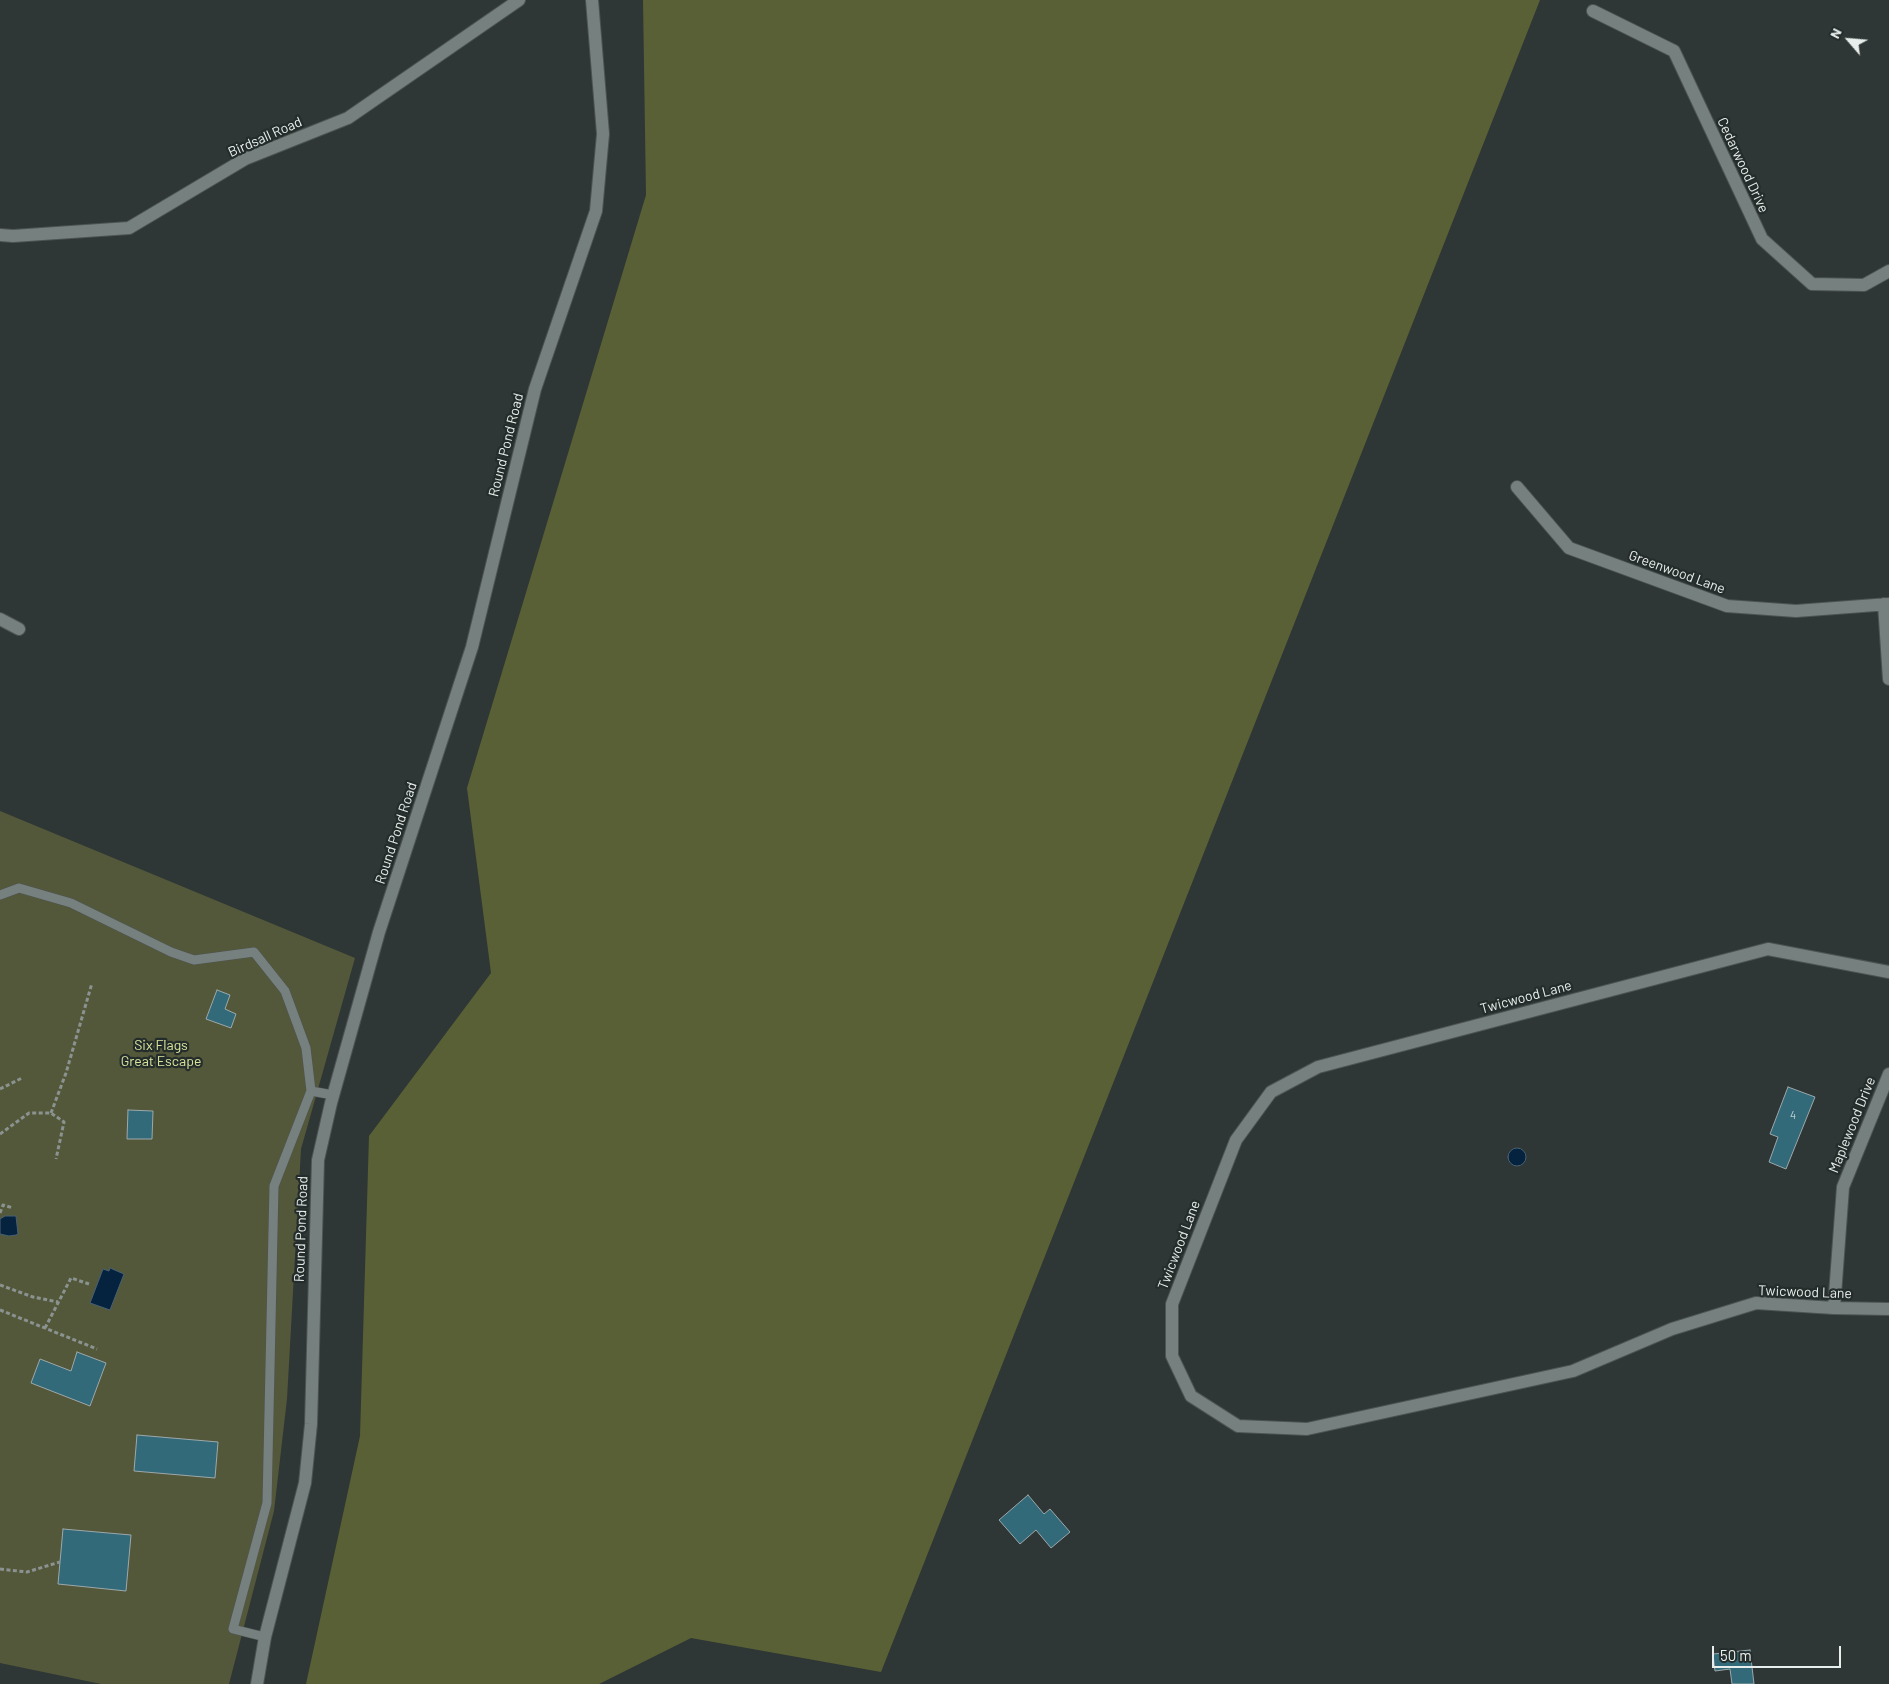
<!DOCTYPE html>
<html>
<head>
<meta charset="utf-8">
<style>
	body { margin:0 }
	#map { position:relative; width:1889px; height:1684px; overflow:hidden; background:#2e3735; font-family:Barlow,sans-serif }
	canvas { display:block }
	.north { position:absolute; left:1824px; top:15px; width:50px; height:50px; -webkit-text-stroke:4px #242d2b; paint-order:stroke; rotate:297deg; font-size:14px; font-weight:700; line-height:20px; text-align:center; color:#e8eeec }
	.north::after { content:''; display:block; margin:auto; width:18px; height:22px; background:#e8eeec; clip-path:polygon(50% 0,100% 100%,50% 72%,0 100%) }
	.scale { position:absolute; left:1712px; top:1646px; width:129px; height:22px; box-sizing:border-box; border:2px solid #e8eeec; border-top:0; padding-left:6px; font-size:15px; line-height:18px; white-space:nowrap; color:#e8eeec; -webkit-text-stroke:4px #242d2b; paint-order:stroke }
</style>
</head>
<body>
<div id="map">
<canvas width="1889" height="1684"></canvas>
<div class="north">N</div>
<div class="scale">50 m</div>
</div>
<script>
const ctx = document.querySelector('canvas').getContext('2d');
ctx.lineJoin = 'round';
function fill(path, color) { ctx.fillStyle = color; ctx.fill(path, 'evenodd'); }
const toPath = rows => new Path2D(rows.map(r => 'M' + r).join(''));
function trace(path, color, width, dash) { ctx.strokeStyle = color; ctx.lineWidth = width; ctx.lineCap = dash ? 'butt' : 'round'; ctx.setLineDash(dash || []); ctx.stroke(path); }
function label(font, color, halo, rows, align = 'center') {
  ctx.font = font + ' Barlow,sans-serif'; ctx.lineWidth = 4.5; ctx.setLineDash([]); ctx.textBaseline = 'middle'; ctx.strokeStyle = halo; ctx.fillStyle = color; for (const [text, x, y, turn = 0] of rows) {
    ctx.save(); ctx.translate(x, y); ctx.rotate((+turn || 0) * Math.PI / 180); ctx.textAlign = isNaN(turn) ? turn : align; if (halo) ctx.strokeText(text, 0, 0); ctx.fillText(text, 0, 0); ctx.restore();
  }
}
const green = toPath([
	[0,811,355,958,301,1149,287,1399,274,1511,229,1684,101,1684,0,1663]
]);
const forest = toPath([
	[643,0,1540,0,881,1672,691,1638,599,1684,306,1684,360,1436,369,1136,491,973,467,788,646,195]
]);
const water = toPath([
	'1508 1157a9 9 0 1 1 18 0a9 9 0 1 1-18 0Z',
	[5,1216,16,1216,18,1234,16,1235,9,1236,0,1234,0,1219,5,1216],
	[110,1268,124,1274,110,1310,90,1303,103,1269,109,1271,110,1268]
]);
const building = toPath([
	[217,990,230,995,225,1009,236,1014,231,1028,206,1019,217,990],
	[1788,1087,1815,1097,1786,1169,1769,1162,1778,1137,1770,1134,1788,1087],
	[128,1110,153,1111,152,1139,127,1139,128,1110],
	[77,1352,106,1363,90,1406,31,1383,40,1359,71,1371,77,1352],
	[137,1435,218,1442,215,1478,134,1471,137,1435],
	[1028,1495,1044,1514,1050,1509,1070,1532,1051,1548,1036,1530,1020,1544,999,1520,1028,1495],
	[63,1529,131,1535,126,1591,58,1584,63,1529],
	[1750,1650,1754,1684,1732,1684,1730,1669,1715,1671,1713,1654,1750,1650]
]);
const path = toPath([
	[0,1089,22,1078],
	[51,1113,66,1073,92,983],
	[0,1134,29,1113,51,1113,64,1122,56,1159],
	[0,1213,3,1205,13,1208],
	[0,1285,33,1297,58,1302],
	[0,1310,97,1349],
	[45,1328,71,1278,89,1284],
	[0,1569,27,1572,60,1562]
]);
const service = toPath([
	[0,895,19,888,71,903,171,952,194,960,254,952,285,991,306,1048,311,1091],
	[265,1637,233,1629,267,1503,274,1186,311,1091,333,1095]
]);
const minor = toPath([
	[1593,11,1674,51,1762,239,1812,284,1864,285,1889,271],
	[0,235,13,236,129,228,245,159,348,118,519,0],
	[1517,487,1569,548,1727,606,1796,611,1889,604],
	[1884,604,1889,679],
	[0,619,19,629],
	[1889,972,1768,949,1318,1067,1271,1092,1236,1140,1172,1304,1172,1356,1191,1396,1238,1426,1307,1429,1573,1371,1672,1329,1756,1303,1834,1308,1889,1309],
	[1834,1308,1843,1187,1889,1074]
]);
const tertiary = toPath([
	[257,1684,265,1637,305,1483,311,1424,318,1160,331,1103,379,932,472,647,535,389,596,211,603,134,592,0]
]);
const numberNames = [
	["4",1793,1115]
];
const streetNames = [
	["Birdsall Road",265,137,-24],
	["Cedarwood Drive",1743,165,65],
	["Round Pond Road",506,445,-76],
	["Greenwood Lane",1677,572,20],
	["Round Pond Road",396,833,-72],
	["Twicwood Lane",1526,997,-15],
	["Maplewood Drive",1852,1125,-68],
	["Round Pond Road",301,1229,-88],
	["Twicwood Lane",1179,1245,-69],
	["Twicwood Lane",1805,1292,2]
];
const parkNames = [
	["Six Flags",161,1045],
	["Great Escape",161,1061]
];
fill(green, '#54583a');
fill(forest, '#5a6035');
fill(water, '#05233f');
trace(water, '#496073', 1);
fill(building, '#326a79');
trace(building, '#9da8ab', 1);
trace(service, '#4d5453', 10);
trace(minor, '#4d5453', 14);
trace(tertiary, '#4d5453', 14);
trace(path, '#8b9391', 3, [4, 2.5]);
trace(service, '#76817f', 9);
trace(minor, '#76817f', 12);
trace(tertiary, '#76817f', 12);
label('11px', '#bacdcf', null, numberNames);
label('14px', '#e8eeec', '#242d2b', streetNames);
label('14px', '#dae59d', '#242d2b', parkNames);
</script>
</body>
</html>
